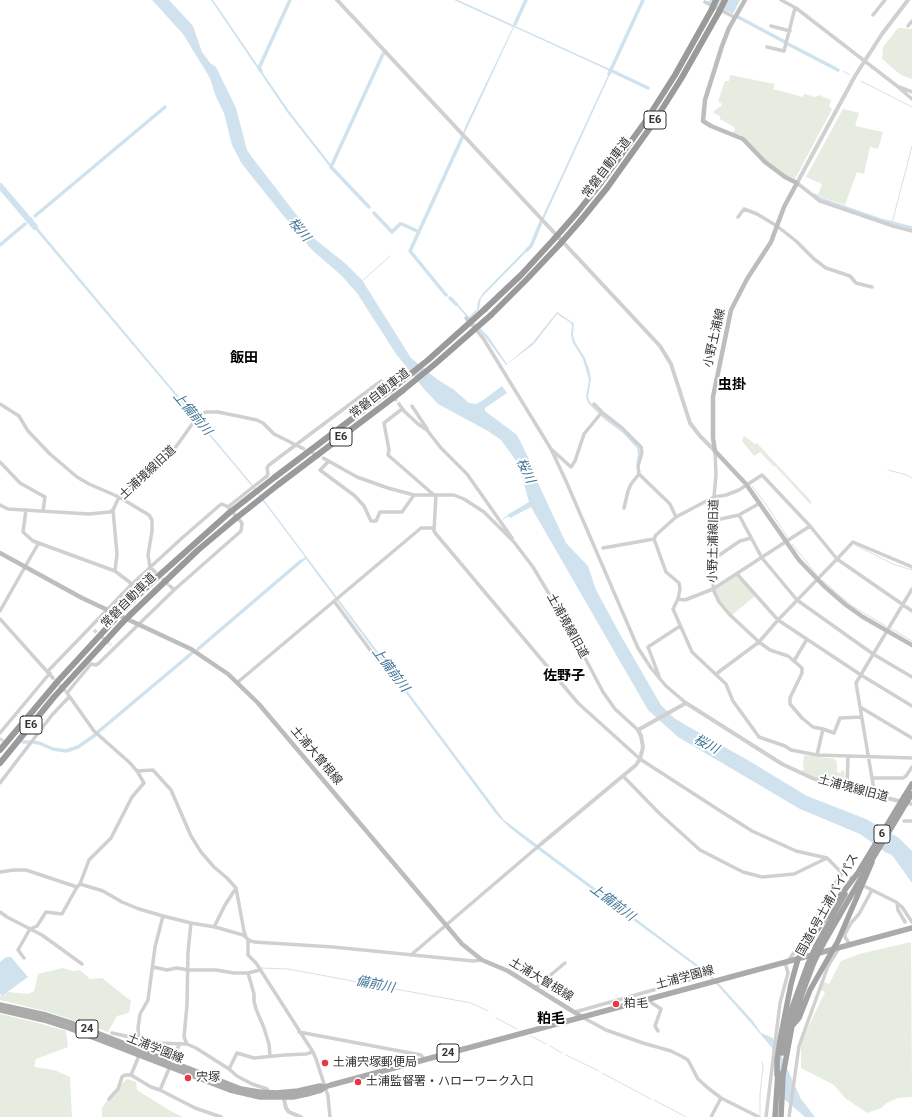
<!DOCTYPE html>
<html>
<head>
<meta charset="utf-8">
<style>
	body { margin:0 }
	canvas { display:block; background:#fff }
</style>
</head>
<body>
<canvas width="912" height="1117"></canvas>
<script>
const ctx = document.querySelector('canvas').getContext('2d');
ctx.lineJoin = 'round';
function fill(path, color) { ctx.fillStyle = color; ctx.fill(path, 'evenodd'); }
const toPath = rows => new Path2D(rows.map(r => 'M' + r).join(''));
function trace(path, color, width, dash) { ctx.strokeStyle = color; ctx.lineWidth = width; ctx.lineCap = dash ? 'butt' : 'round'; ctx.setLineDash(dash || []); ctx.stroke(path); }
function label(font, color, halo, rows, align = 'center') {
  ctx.font = font + ' Roboto,"Noto Sans JP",sans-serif'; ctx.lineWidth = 4; ctx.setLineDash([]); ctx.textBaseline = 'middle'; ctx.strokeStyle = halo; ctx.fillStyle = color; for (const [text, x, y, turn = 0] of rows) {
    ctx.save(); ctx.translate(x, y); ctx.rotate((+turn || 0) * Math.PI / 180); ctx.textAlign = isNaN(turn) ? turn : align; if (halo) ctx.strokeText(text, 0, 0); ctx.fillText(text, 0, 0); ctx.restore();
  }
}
const green = toPath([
	[898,28,912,29,912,79,901,75,882,59,883,47],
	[730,75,775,84,773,89,803,97,804,94,815,97,819,95,831,100,829,106,832,109,795,179,785,175,769,163,741,135,732,133,735,130,734,127,720,119,720,116,713,113,715,110,721,106,722,104,718,101,725,81,729,81],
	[843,109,859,113,855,126,883,132,878,149,870,147,864,174,857,172,845,205,821,197,818,195,822,184,806,177],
	[744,436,755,444,757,443,812,502,810,504,776,467,773,466,760,452,754,456,742,441],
	[737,575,755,596,732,615,720,602,714,590],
	[804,755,835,759,837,762,837,772,841,773,841,771,844,770,846,788,828,783,802,772,804,768,803,766],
	[911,942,912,1097,898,1098,887,1103,881,1108,867,1113,845,1098,834,1085,801,1068,801,1046,804,1036,825,992,820,990,824,982,829,984,841,961,859,954],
	[63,968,73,971,80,970,90,979,102,978,131,1001,129,1013,117,1016,108,1032,49,1012,0,1000,0,996,2,996,8,992,28,994,34,991,38,974],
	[0,1014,35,1022,66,1031,68,1047,36,1059,34,1067,54,1070,70,1077,72,1117,0,1117],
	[127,1079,136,1082,137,1090,169,1110,183,1117,102,1117,102,1108,111,1094]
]);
const water = toPath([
	[152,0,169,0,193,26,202,52,210,63,216,67,236,108,247,150,251,156,316,240,346,264,362,280,411,358,438,380,453,389,469,403,476,404,482,401,502,386,507,393,485,408,485,411,517,435,527,455,538,483,566,543,588,566,596,590,621,636,661,705,674,718,689,727,751,762,807,796,866,819,899,838,912,851,912,883,892,855,885,852,860,834,800,809,678,737,648,710,531,507,510,518,507,515,529,502,519,465,509,451,501,440,488,431,438,404,424,389,396,354,357,293,341,275,313,251,282,214,242,164,232,145,224,113,216,97,210,78,183,34],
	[211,0,213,0,289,111,332,166,330,167,287,112],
	[454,0,458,0,612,70,542,223,540,222,610,71,514,27,462,139,461,138,466,125,513,27],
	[710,0,740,0,733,14,708,2],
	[31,220,252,484,504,820,711,975,753,1021,761,1033,773,1038,801,1099,815,1117,805,1117,784,1099,772,1048,751,1023,710,977,532,845,509,827,496,814,306,559,302,562,300,561,305,557,251,485,29,222],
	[529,246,531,247,481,298,479,309,470,318,488,336,507,364,533,342,557,312,572,322,574,323,573,335,575,342,585,358,589,369,591,379,588,397,590,402,605,417,624,432,639,447,641,454,636,465,638,454,637,448,623,433,604,419,588,403,586,397,589,380,583,359,573,343,571,335,572,325,571,323,557,314,534,344,506,365,486,338,454,303,455,301,469,317,477,309,478,301,483,293],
	[6,957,11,957,28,977,2,996,0,994,0,962]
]);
const stream = toPath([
	[843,71,850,75],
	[861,81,912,107],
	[892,223,912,146],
	[362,281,390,256],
	[888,470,907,475,912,478],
	[752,486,767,506,788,538],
	[503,519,508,516],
	[792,544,817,575],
	[855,545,893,564,912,570],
	[822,580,852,606,886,626],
	[892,629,912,641],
	[261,968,288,969,471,1003,488,1011],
	[496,1018,517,1029],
	[531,1036,546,1044],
	[550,1046,562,1053],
	[566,1055,599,1071],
	[602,1073,651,1099],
	[654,1100,686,1117],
	[760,1114,760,1094,763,1067,762,1062]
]);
const canal = toPath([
	[738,17,785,42],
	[515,24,526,0],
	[788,44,838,70],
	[610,70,648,88],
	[261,71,259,68,290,0],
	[609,74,643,0],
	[815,195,820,199,880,220,912,228],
	[369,207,331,167,383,54],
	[374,213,392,232,400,224,402,224,419,232],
	[35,216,165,107],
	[29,221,31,219],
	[0,245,25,224],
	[527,250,531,246,541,222],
	[446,295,410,251,462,138],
	[450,298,456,304],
	[198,649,301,561],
	[98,732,192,653],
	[0,739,2,740],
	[23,742,29,742],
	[33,742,39,743,53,749,66,751,78,747,95,735]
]);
const river = toPath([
	[0,186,35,227]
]);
const minorTunnel = toPath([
	[385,385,399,404],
	[302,448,325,459],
	[154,571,170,586],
	[94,630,111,645],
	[52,677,67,693],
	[845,874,854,880]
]);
const minor = toPath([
	[781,0,796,8,897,86,912,99],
	[705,2,734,17],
	[873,15,885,0],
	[771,26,790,31],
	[908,26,912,21],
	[767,47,784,51,795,8],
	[900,87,912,92],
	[797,183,820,201,893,226,912,231],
	[738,217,744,209,757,214,777,226,796,241,814,259,826,268,850,276,856,283,872,287],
	[466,318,483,338,551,449,566,481,638,648,651,668,666,686,686,703],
	[0,404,19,416,28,431,50,454,77,477,89,484,119,497,149,515,152,520,152,531,148,555,150,567,154,571],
	[399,404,404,411,418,424,427,430,441,448,467,474,512,538],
	[594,404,604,414,622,428,641,447,642,453,638,466,639,474,670,504,676,517],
	[412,406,427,429],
	[402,409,384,423,389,450,388,455,434,495],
	[551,449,571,467,575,461,584,434,602,412],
	[715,451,716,475,714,497,716,546,713,589,719,602,729,614,759,642,770,650,788,656,802,668,802,673,790,698,790,704,802,718,813,727,823,729,817,755,912,758],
	[325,459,357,477,388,488,414,495,454,495,464,499,484,512,514,542,533,567,567,624,603,692,615,709,638,730],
	[329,461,320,470,355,496,364,506,371,521,376,521,380,512,402,512,414,495],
	[0,462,20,483,45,497,43,511],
	[436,495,434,531,436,534,578,703,640,759,722,812,752,831,796,851,827,858,842,873,845,874],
	[0,505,8,509,89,514,110,512,113,510,119,497,145,478,156,466,173,451,195,420,201,414,206,412,218,412,257,420,263,423,274,434,302,448],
	[228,507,267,476,268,474,267,468,269,465,381,381,385,385],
	[624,508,628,491,631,484,639,474],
	[26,510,23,532,33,541,115,571,132,584],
	[113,510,117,554,115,571],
	[739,515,762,558,797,600,873,654,912,677],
	[716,520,739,515,760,503],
	[603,548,654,539],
	[715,558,740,541,751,538],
	[737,574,778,620,861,675,912,706],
	[170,586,174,590],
	[678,599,685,600,713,589,810,526],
	[334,601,379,662],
	[0,611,38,544],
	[0,619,52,677],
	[794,661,807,639],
	[716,674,759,642,778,620,837,559,853,542,912,567],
	[659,676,648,647,680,626],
	[238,682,421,528,434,528],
	[860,707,912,738],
	[823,729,834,733,840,718,861,717],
	[0,733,50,673],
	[817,755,791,750,785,746,759,737,733,701,726,684,692,652,673,609,678,599,680,589,679,583,666,572,654,539,656,535,676,517,714,497,726,495,739,490,762,475,810,526,837,559,912,611],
	[137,771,153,770,171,790,191,836,201,852,214,867,227,878,236,888,244,931,246,937],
	[623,776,659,813,700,850,743,872,762,877,794,874,827,858],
	[872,778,903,778,906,776,912,767],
	[0,783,52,715,69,697],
	[847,789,848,756],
	[875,796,856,683,912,589],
	[904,821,912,821],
	[0,872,14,870,26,870,77,887],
	[80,884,103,891,122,902,139,909,163,916,191,923,215,927,243,935,249,940,254,942,333,947,473,961,482,960],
	[866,887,896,902,902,907,912,922],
	[897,903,898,910,905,922],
	[0,912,7,917,42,935,82,964],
	[214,927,225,905,236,888],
	[248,939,248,955,256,963,313,1052,316,1059,328,1096,330,1117],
	[850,945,845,937,845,934,851,923,859,914,872,890],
	[411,955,541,844],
	[24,958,18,950,30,929,37,926,46,912,62,914,77,887,80,884,89,860,111,838,132,797,144,783,137,771,129,762,94,731,67,693,91,664,96,665,99,663,174,590,241,531,242,523,228,507,222,504,220,505,182,538,132,584,48,671],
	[788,961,800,944,826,902,830,891,842,873],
	[153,967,167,970,177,968,188,970,216,970,234,973,248,973,260,970],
	[248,973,254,994,254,1001,256,1009,264,1028,269,1044,270,1056],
	[535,988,565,963],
	[650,999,652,1003,661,1009,655,1026,658,1031],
	[575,1012,696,978,700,974],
	[582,1017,606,1030,643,1043,671,1051,683,1057,688,1060,698,1079,708,1088,721,1098,759,1117],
	[299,1032,421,1055,425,1060],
	[112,1033,157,1043,187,1044,196,1048,229,1069,237,1076,252,1084,267,1089,268,1093],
	[187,1044,184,1037,187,1005,188,952,191,923],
	[229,1069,237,1053,254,1058,285,1055,306,1054,313,1052],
	[131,1075,138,1058,139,1040,138,1028,140,1014,148,1000,155,947,163,916],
	[160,1090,179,1045],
	[109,1099,118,1089,122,1077,125,1075,131,1075,151,1087,160,1090,195,1108,221,1117],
	[711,1117,721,1098],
	[766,1117,780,1003,788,973,785,962],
	[789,1117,799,1046,828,966,839,948]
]);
const tertiary = toPath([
	[337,0,660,346,671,364,690,423,700,436,715,451],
	[797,183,855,76,882,34,908,0],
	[541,844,636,765,640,759,643,747,641,736,638,730,686,703,782,764,812,778,828,784,912,804],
	[283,1095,286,1108,289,1112,301,1117]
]);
const secondary = toPath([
	[745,0,729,28,722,46,705,100,703,121,711,126,743,139,765,162,785,177,797,183,784,207,771,242,747,279,731,310,713,397,713,438,715,451,746,484,799,560,824,586,846,605,863,617,912,645],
	[0,553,82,598,191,649,228,674,258,703,462,944,482,960,508,971,582,1017]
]);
const primary = toPath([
	[0,1005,46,1015,71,1023,241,1089,259,1092,276,1093,298,1091,320,1086,325,1087],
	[0,1010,44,1020,69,1028,230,1090,260,1097,293,1097,307,1094,321,1090,325,1087,331,1085,912,928]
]);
const trunk = toPath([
	[904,797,912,784],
	[908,800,912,794],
	[823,944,864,873],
	[816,946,845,894],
	[792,1026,799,1018,810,990,838,941,872,862],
	[782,1053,792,1008,808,964],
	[777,1075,777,1061,780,1040,791,984,798,959,837,900,857,874],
	[775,1117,778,1072],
	[781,1117,783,1075,792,1026,803,991,814,962]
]);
const motorway = toPath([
	[576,214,600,184,645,122,675,75,712,9],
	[581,220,607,188,652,125,681,79,719,12],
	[485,309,521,275,555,238],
	[491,315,527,279,560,244],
	[275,477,398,384],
	[279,484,402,391],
	[122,611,154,580,229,513],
	[130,615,198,550,235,519],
	[0,750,58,681,115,619],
	[0,763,54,697,122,623]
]);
const trunkBridge = toPath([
	[859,871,904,797],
	[864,873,908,800],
	[814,962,823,944],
	[808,964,816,946]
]);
const motorwayBridge = toPath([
	[712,9,716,0],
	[719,12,725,0],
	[555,238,576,214],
	[560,244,581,220],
	[398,384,428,360,485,309],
	[402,391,435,364,491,315],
	[229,513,275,477],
	[235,519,279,484],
	[115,619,122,611],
	[122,623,130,615]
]);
const markers = [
	[616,1004,4,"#e63946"],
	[325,1063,4,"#e63946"],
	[188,1078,4,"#e63946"],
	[358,1082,4,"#e63946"]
];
const shields = [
	[655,120,22],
	[341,437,22],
	[31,725,22],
	[882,834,16],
	[87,1029,22],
	[448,1053,22]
];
const shieldNames = [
	["E6",655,120],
	["E6",341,437],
	["E6",31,725],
	["6",882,834],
	["24",87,1029],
	["24",448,1053]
];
const streetNames = [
	["常磐自動車道",607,168,-53],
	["小野土浦線",715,338,-77],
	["常磐自動車道",380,394,-38],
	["土浦境線旧道",148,473,-43],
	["小野土浦線旧道",714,541,-89],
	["常磐自動車道",129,601,-45],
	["土浦境線旧道",567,626,61],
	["土浦大曽根線",316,756,50],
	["土浦境線旧道",853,789,15],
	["国道6号土浦バイパス",828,905,-61],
	["土浦学園線",685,978,-15],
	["土浦大曽根線",541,980,31],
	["土浦学園線",155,1049,22]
];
const poiNames = [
	["粕毛",624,1004],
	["土浦宍塚郵便局",333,1063],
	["宍塚",196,1078],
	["土浦監督署・ハローワーク入口",366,1082]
];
const waterNames = [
	["桜川",299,230,51],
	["上備前川",192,414,50],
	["桜川",525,471,65],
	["上備前川",390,670,53],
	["桜川",706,745,28],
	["上備前川",612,903,37],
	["備前川",375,985,11]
];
const quarterNames = [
	["飯田",244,358],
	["虫掛",732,385],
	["佐野子",564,676],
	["粕毛",551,1019]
];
fill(green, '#e6ecdf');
fill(water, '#cfe2ee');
trace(stream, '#cfe2ee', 1);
trace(canal, '#cfe2ee', 3.5);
trace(river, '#cfe2ee', 6);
trace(minorTunnel, '#d6d6d6', 3.5, [3.5, 2]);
trace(minor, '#d0d0d0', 3.5);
trace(tertiary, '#d0d0d0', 4);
trace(secondary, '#bdbdbd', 4.5);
trace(primary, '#ababab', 5.5);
trace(trunk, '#a2a2a2', 5.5);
trace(motorway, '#9a9a9a', 6);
trace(trunkBridge, '#a2a2a2', 5.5);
trace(motorwayBridge, '#9a9a9a', 6);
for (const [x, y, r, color] of markers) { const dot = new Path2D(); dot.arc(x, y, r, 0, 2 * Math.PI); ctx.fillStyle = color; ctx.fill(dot); trace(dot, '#fff', 1.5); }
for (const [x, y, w] of shields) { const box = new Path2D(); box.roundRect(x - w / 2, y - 9, w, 18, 3); ctx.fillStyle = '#fff'; ctx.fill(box); trace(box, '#333', 1); }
label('bold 11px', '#333', null, shieldNames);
label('12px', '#333', '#fff', streetNames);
label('12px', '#333', '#fff', poiNames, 'left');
label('italic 13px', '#3f7597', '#fff', waterNames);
label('bold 14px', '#000', '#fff', quarterNames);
</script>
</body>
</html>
